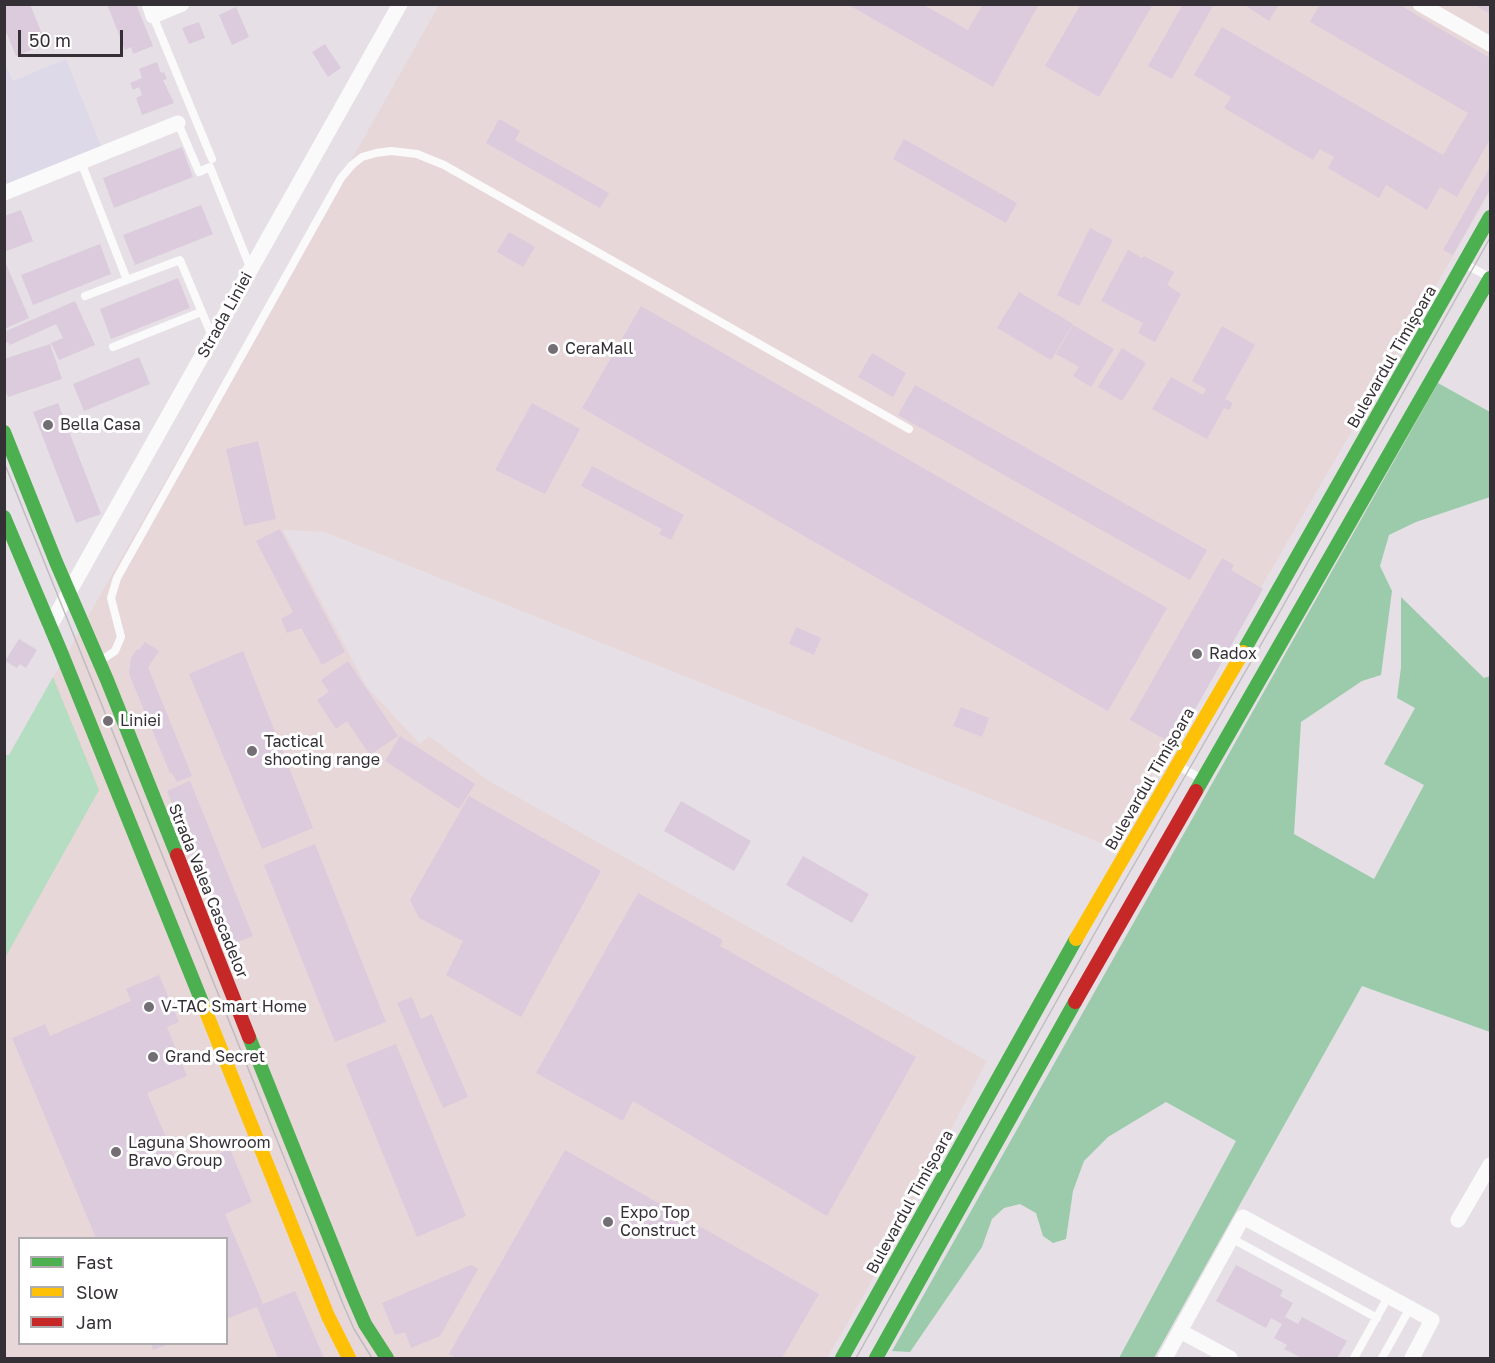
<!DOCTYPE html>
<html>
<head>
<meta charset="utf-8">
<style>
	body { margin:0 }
	#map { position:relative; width:1495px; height:1363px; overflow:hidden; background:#e6e0e6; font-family:"Golos Text",sans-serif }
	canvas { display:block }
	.frame { position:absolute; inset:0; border:6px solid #353036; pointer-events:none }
	.legend { position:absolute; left:18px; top:1237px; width:210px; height:108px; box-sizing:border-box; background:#fff; border:2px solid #aeacaf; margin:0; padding:8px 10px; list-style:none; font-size:18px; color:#353036 }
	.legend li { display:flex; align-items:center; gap:12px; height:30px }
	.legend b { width:30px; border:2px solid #aeacaf }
	.scale { position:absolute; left:18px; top:30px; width:105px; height:27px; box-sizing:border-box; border:3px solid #353036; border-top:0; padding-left:8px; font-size:18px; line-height:21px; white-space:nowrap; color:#353036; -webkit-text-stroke:4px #fff; paint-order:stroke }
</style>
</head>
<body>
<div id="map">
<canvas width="1495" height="1363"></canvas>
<div class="frame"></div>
<ul class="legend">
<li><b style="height:8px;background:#4caf50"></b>Fast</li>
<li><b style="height:8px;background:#ffc107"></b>Slow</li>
<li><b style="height:8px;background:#c62828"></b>Jam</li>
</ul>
<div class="scale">50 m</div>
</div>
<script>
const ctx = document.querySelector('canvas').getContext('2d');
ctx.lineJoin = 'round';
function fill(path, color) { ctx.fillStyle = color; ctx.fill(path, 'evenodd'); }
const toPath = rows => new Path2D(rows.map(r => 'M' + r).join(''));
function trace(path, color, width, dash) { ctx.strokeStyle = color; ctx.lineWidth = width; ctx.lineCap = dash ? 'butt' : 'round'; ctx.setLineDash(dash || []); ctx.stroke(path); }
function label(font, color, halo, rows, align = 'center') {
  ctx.font = font + ' "Golos Text",sans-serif'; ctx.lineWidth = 6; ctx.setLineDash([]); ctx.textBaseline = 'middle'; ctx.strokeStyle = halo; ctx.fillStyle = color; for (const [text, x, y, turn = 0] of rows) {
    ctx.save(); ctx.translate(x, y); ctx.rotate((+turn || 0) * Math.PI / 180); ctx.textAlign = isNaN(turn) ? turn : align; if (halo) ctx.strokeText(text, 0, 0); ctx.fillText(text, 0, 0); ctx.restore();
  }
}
const commercial = toPath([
	[66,59,102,148,5,187,4,61,13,81]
]);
const industrial = toPath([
	[439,5,1490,5,1490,192,1111,847,325,532,283,530,367,687,420,744,429,736,489,781,987,1061,865,1293,827,1358,5,1358,4,755,9,755,222,381,341,178],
	[20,1238,226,1238,226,1344,20,1344]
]);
const green = toPath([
	[53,677,99,790,5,958,5,755,9,755]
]);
const forest = toPath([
	[1438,383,1490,412,1490,497,1416,522,1389,535,1380,566,1392,591,1381,675,1362,681,1301,722,1294,834,1374,879,1424,785,1384,764,1415,708,1397,698,1401,667,1401,597,1484,678,1490,676,1490,1032,1362,986,1154,1358,1119,1358,1236,1141,1166,1102,1108,1137,1084,1161,1073,1191,1066,1239,1053,1243,1043,1236,1036,1213,1020,1204,1004,1208,992,1219,982,1247,910,1352,892,1351]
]);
const building = toPath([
	[4,4,30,4,46,44,16,56,4,27],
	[107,4,136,4,153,46,133,54,131,47,125,50],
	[847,4,922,4,968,30,983,4,1039,4,993,87],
	[1081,4,1153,4,1099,97,1045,66],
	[1183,4,1214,4,1172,79,1148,66],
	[1243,4,1279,4,1269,21],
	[1320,4,1398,4,1490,58,1490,139,1457,197,1440,187,1427,210,1386,185,1379,198,1328,168,1334,157,1320,149,1313,160,1224,108,1231,97,1194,75,1222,27,1443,155,1468,113,1310,22],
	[1473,4,1490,4,1490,14],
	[236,7,249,37,232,45,219,15],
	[199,22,205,38,189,44,182,28],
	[325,44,341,68,328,77,312,52],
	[157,62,161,73,164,72,167,79,163,80,174,103,142,115,136,98,142,95,139,87,133,90,130,83,142,78,139,69],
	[499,119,520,131,515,140,609,193,600,208,486,143],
	[904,139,1017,203,1006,223,893,159],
	[182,147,193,177,114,208,103,178],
	[1490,167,1490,189,1453,255,1443,250],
	[201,205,213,234,135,265,123,235],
	[21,210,33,241,4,252,4,216],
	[1090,228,1113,240,1079,306,1057,295],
	[509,232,535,247,523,267,497,252],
	[100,244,111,274,33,305,21,275],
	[1128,250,1142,258,1144,256,1174,272,1167,285,1181,294,1155,342,1138,333,1143,323,1101,301],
	[4,259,29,318,4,329],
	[178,278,190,308,111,339,100,309],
	[1019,292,1073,324,1051,360,997,328],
	[75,301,95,345,59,360,51,343,63,338,56,324,10,345,8,342,4,344,4,332],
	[641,306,1167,608,1108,711,582,408],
	[1073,325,1114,349,1091,387,1073,376,1079,367,1056,354],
	[1222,326,1255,345,1225,399,1233,403,1229,410,1224,408,1207,439,1152,409,1171,377,1203,395,1206,389,1192,381],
	[50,344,62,379,8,397,4,388,4,359],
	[1122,348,1146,363,1122,401,1098,387],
	[872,353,906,373,893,397,858,377],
	[139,357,150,384,84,411,73,384],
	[915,385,1207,550,1190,580,898,415],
	[58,403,101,514,76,523,33,412],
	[532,403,580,429,545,494,495,470],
	[258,441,276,519,244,526,226,449],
	[592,466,684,515,671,540,659,534,662,529,581,486],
	[280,529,345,652,322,665,301,628,287,633,281,619,293,612,256,541],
	[1222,558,1234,565,1231,570,1263,589,1175,745,1130,720],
	[796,627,821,638,814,655,789,644],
	[19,639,37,650,26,668,20,664,17,668,5,661],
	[145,642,159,651,148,667,192,776,177,782,172,773,170,773,129,674,131,658,137,649,139,650],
	[243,651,313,828,262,849,189,674],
	[348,661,398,736,370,755,347,721,336,729,317,700,329,692,321,680],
	[961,707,989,718,982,737,953,726],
	[400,736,475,784,459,809,385,761],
	[190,781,253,936,230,945,167,791],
	[469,796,601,871,521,1017,446,975,463,941,419,918,410,900],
	[681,801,751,841,734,871,664,831],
	[315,844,386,1022,335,1042,264,865],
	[803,856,869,894,852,923,786,885],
	[638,893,723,940,720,946,916,1057,827,1216,633,1101,623,1121,536,1073],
	[159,975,179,1022,167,1027,187,1076,147,1093,180,1170,230,1149,252,1202,225,1214,263,1304,295,1291,324,1358,278,1358,257,1307,226,1319,226,1238,96,1238,12,1038,45,1024,50,1036,131,1001,126,989],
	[412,997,421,1019,432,1014,468,1097,443,1108,397,1003],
	[396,1044,466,1216,417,1237,346,1064],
	[565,1150,819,1294,782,1358,457,1358,449,1354],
	[471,1265,478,1269,440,1336,411,1348,405,1332,395,1335,382,1303],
	[1236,1265,1283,1290,1280,1296,1293,1303,1285,1317,1298,1324,1302,1317,1347,1341,1337,1358,1302,1358,1284,1349,1287,1345,1274,1338,1282,1324,1271,1318,1266,1328,1216,1301],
	[151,1344,169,1344,153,1350]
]);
const lane = toPath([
	[153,16,212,159],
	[178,123,199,172,210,167,250,267],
	[81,162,127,280,180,260,212,336],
	[1465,264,1489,277],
	[85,296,127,280],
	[113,347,201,312],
	[100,661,115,651,121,637,111,598,117,578,341,178,352,165,362,157,376,153,391,151,417,154,444,165,909,429],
	[1178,766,1202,779],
	[1231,1238,1377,1318],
	[1354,1358,1388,1297],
	[1382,1358,1410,1308]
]);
const street = toPath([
	[149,4,153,16,182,4],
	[1420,4,1490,44],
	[4,193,178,123],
	[50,626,400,4],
	[1458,1220,1490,1165],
	[1180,1331,1230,1358],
	[1165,1358,1243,1217,1432,1320,1412,1358]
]);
const fast = toPath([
	[4,432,56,562,107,680,177,855],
	[4,517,61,652,204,1007],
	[1243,652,1490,217],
	[1196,791,1490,278],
	[249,1037,352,1294,365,1324,387,1358],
	[842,1358,1076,939],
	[876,1358,1075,1002]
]);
const slow = toPath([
	[1076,939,1243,652],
	[204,1007,328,1316,349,1358]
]);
const jam = toPath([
	[177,855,249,1037],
	[1075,1002,1196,791]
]);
const tram = toPath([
	[4,462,343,1304,354,1329,372,1358],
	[856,1358,1105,915,1278,615,1490,238]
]);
const markers = [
	[553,349,6,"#736e74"],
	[48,425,6,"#736e74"],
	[1197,654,6,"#736e74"],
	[108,721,6,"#736e74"],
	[252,751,6,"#736e74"],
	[149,1007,6,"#736e74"],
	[153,1057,6,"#736e74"],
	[116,1152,6,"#736e74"],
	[608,1222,6,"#736e74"]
];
const streetNames = [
	["Strada Liniei",225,315,-61],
	["Bulevardul Timișoara",1392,357,-60],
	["Bulevardul Timișoara",1150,779,-60],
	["Strada Valea Cascadelor",208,891,68],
	["Bulevardul Timișoara",910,1202,-61]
];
const poiNames = [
	["CeraMall",565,349],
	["Bella Casa",60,425],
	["Radox",1209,654],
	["Liniei",120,721],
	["Tactical",264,742],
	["shooting range",264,760],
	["V-TAC Smart Home",161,1007],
	["Grand Secret",165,1057],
	["Laguna Showroom",128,1143],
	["Bravo Group",128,1161],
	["Expo Top",620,1213],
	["Construct",620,1231]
];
fill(commercial, '#ded9e8');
fill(industrial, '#e8d7d9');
fill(green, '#b4ddc1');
fill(forest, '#9bcbab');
fill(building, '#dbcbdd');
trace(lane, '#fbfafb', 8);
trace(street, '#fbfafb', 15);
trace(fast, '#4caf50', 14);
trace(slow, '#ffc107', 14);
trace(jam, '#c62828', 14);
trace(tram, '#bebcbe', 1.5);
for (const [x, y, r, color] of markers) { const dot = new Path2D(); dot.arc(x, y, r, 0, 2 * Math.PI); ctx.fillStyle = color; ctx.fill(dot); trace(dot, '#fff', 2); }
label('16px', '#353036', '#fff', streetNames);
label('16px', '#353036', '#fff', poiNames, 'left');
</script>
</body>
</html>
